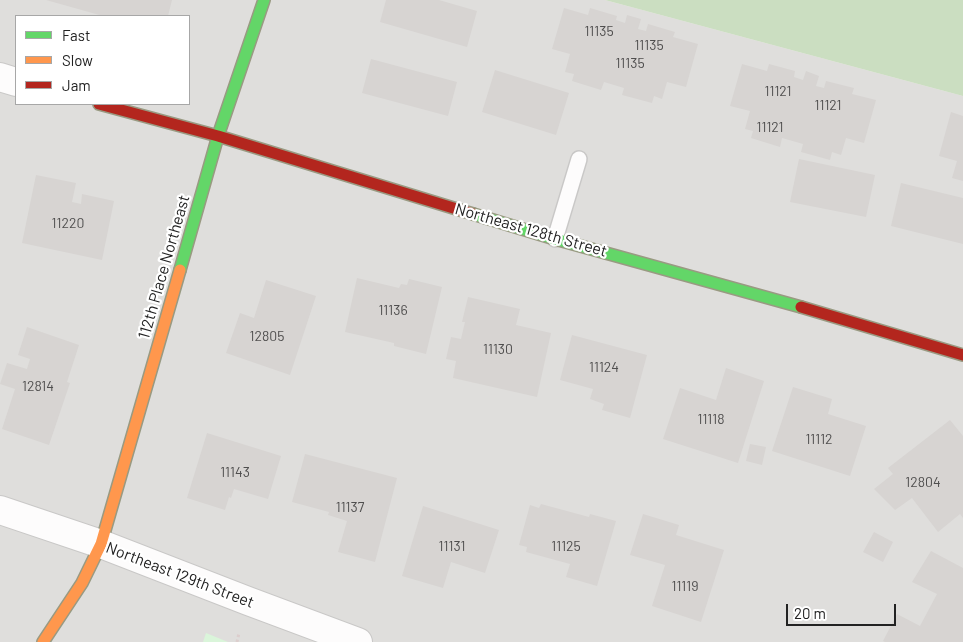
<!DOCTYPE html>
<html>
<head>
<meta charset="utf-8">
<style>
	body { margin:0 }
	#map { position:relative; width:963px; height:642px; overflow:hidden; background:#f0eeeb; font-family:Barlow,sans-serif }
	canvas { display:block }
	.legend { position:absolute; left:15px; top:15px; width:175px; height:90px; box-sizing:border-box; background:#fff; border:1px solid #a7a7a7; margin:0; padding:6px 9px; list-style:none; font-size:15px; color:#222 }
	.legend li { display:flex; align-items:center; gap:10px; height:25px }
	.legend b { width:25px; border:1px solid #a7a7a7 }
	.scale { position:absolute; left:786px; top:604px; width:110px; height:22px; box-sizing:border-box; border:2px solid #222; border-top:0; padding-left:6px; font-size:15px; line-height:18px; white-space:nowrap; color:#222; -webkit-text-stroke:4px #fff; paint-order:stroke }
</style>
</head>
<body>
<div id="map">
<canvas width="963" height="642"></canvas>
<ul class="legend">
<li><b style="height:6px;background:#63d668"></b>Fast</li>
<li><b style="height:6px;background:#ff974d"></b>Slow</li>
<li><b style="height:6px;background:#b3261e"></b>Jam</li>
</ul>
<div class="scale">20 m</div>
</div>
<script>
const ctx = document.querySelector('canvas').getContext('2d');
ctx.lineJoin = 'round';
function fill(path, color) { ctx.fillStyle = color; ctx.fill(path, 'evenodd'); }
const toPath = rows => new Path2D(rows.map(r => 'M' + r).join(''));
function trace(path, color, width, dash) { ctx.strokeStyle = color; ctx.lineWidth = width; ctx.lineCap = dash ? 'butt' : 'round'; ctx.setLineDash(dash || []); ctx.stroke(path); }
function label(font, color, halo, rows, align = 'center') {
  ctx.font = font + ' Barlow,sans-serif'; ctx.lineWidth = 4.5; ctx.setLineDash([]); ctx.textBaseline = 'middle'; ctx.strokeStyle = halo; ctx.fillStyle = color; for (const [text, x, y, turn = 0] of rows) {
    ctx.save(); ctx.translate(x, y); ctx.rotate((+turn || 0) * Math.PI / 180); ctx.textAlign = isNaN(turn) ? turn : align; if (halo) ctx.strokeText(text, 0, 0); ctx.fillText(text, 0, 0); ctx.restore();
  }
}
const residential = toPath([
	[0,0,605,0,963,96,963,642,0,642],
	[16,16,189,16,189,104,16,104]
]);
const forest = toPath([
	[605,0,963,0,963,96]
]);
const park = toPath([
	[206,633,228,642,203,642]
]);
const building = toPath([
	[46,0,172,0,168,16,103,16],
	[386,0,439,0,477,11,467,47,380,22],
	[564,8,588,15,590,8,617,16,616,20,625,23,627,15,641,19,638,29,646,31,648,24,675,32,673,37,698,44,686,87,667,82,662,99,654,96,652,103,622,95,624,88,604,82,601,90,572,81,574,74,565,72,570,54,552,49],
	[371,59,457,82,448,116,362,93],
	[742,64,767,71,769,64,795,71,794,77,803,80,806,71,819,76,816,86,824,88,826,81,854,88,852,94,876,100,864,143,846,138,841,155,832,152,830,160,801,152,803,144,782,138,780,147,751,138,753,131,745,129,750,111,730,106],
	[495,70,569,93,556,135,482,112],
	[951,112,963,116,963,181,952,178,957,161,939,156],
	[799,159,875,175,866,217,790,202],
	[36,175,76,183,72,202,81,204,82,194,114,201,102,260,22,243],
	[901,183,963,198,963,244,891,226],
	[357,278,399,288,401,284,407,285,409,279,442,287,426,354,394,346,394,343,345,332],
	[266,280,316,296,290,375,226,353,240,313,254,318],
	[468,297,520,309,516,325,551,333,537,397,453,378,456,361,446,359,451,337,461,339,465,322,462,322],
	[27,327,79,345,67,382,70,383,49,445,2,429,15,389,0,384,7,363,27,369,30,359,18,355],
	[572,335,647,355,630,418,602,410,604,404,590,399,593,389,560,380],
	[726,368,764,381,738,463,663,439,680,388,716,400],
	[793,387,832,399,828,414,866,426,850,476,772,451],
	[950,420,963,436,963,518,960,514,938,532,912,498,895,510,874,489,893,474,888,468],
	[207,433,281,456,268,499,234,489,231,498,229,497,225,510,187,498],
	[750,444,766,447,762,465,746,461],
	[305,454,397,478,375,562,338,552,347,521,328,515,329,512,292,502],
	[541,504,589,517,590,514,616,521,597,586,566,577,570,564,526,552,527,547,519,545,530,505,539,508],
	[423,506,499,530,485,573,451,562,443,588,402,576],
	[643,514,679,525,676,535,724,550,701,622,652,606,665,565,630,555],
	[874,532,893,542,883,562,863,552],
	[931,551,963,568,963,642,885,642,883,641,897,614,920,626,937,594,912,582]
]);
const path = toPath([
	[237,642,239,633]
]);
const lane = toPath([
	[555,239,579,159]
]);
const street = toPath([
	[0,77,16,82],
	[0,510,101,544,248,601,358,642]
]);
const fast = toPath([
	[473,214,555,239,801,307],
	[180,270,218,136,264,0]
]);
const slow = toPath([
	[43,642,82,583,101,544,180,270]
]);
const jam = toPath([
	[99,104,218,136,473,214],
	[801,307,963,355]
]);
const numberNames = [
	["11135",599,31],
	["11135",649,45],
	["11135",630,63],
	["11121",778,91],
	["11121",828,105],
	["11121",770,127],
	["11220",68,223],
	["11136",393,310],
	["12805",267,336],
	["11130",498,349],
	["11124",604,367],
	["12814",38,386],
	["11118",711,419],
	["11112",819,439],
	["11143",235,472],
	["12804",923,482],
	["11137",350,507],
	["11131",452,546],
	["11125",566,546],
	["11119",685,586]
];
const streetNames = [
	["Northeast 128th Street",531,230,16],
	["112th Place Northeast",164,267,-74],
	["Northeast 129th Street",180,575,21]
];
fill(residential, '#dfdedc');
fill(forest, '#cbdec1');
fill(park, '#daf5da');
fill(building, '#d7d4d2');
trace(lane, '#c9c8c7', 18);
trace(street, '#c9c8c7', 30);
trace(fast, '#999a82', 14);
trace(slow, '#999a82', 14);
trace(jam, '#999a82', 14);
trace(path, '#dccecd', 3, [2.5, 2.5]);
trace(lane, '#fdfcfc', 15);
trace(street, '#fdfcfc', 28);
trace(fast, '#63d668', 11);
trace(slow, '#ff974d', 11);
trace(jam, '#b3261e', 11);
label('14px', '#4f4e4e', null, numberNames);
label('16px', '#222', '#fff', streetNames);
</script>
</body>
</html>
